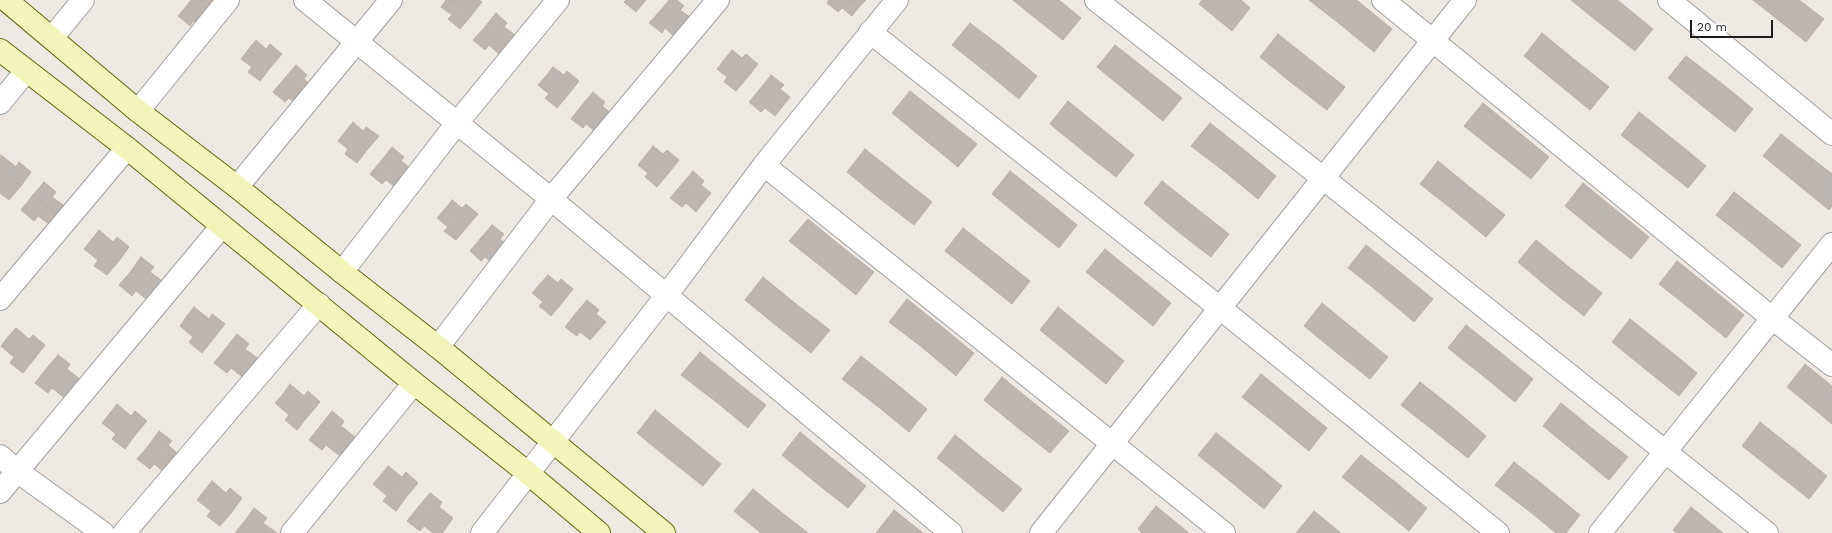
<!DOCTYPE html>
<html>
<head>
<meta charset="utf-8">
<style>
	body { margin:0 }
	#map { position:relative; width:1832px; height:533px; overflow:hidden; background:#ede9e2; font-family:"Work Sans",sans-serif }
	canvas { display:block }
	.scale { position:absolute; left:1690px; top:20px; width:83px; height:18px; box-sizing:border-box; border:2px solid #1c1c1c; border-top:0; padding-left:5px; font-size:12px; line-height:14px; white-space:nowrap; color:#1c1c1c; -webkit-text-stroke:3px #fff; paint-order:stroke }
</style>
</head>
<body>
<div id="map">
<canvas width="1832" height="533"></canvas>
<div class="scale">20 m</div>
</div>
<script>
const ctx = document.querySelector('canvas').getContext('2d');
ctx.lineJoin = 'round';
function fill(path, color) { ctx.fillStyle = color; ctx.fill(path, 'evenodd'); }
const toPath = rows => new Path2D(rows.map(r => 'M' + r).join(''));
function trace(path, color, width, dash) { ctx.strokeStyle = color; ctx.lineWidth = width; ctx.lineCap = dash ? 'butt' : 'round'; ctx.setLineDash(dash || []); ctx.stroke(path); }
const building = toPath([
	[191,0,212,0,209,3,219,11,211,21,189,3,191,0],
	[446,0,452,0,471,16,460,29,448,19,452,15,441,7,446,0],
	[452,0,479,0,482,2,471,16,452,0],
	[626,0,646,0,636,12,624,2,626,0],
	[669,0,677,0,684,6,680,10,691,18,683,28,661,10,669,0],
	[829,0,851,0,859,7,852,16,842,8,838,12,827,3,829,0],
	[851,0,866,0,859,7,851,0],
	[1013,0,1041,0,1030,14,1013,0],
	[1041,0,1059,0,1081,18,1063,40,1030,14,1041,0],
	[1202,0,1241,0,1250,8,1232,31,1199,4,1202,0],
	[1309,0,1356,0,1359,2,1341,25,1309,0],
	[1571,0,1617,0,1620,2,1602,25,1571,0],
	[1753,0,1784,0,1772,15,1753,0],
	[1784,0,1799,0,1824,19,1806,42,1772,15,1784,0],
	[1359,2,1392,29,1374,52,1341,25,1359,2],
	[1620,2,1653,29,1635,51,1602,25,1620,2],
	[189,3,211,21,203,30,193,21,190,26,178,16,189,3],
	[661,10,683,28,675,37,665,28,662,33,649,23,661,10],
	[496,13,507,23,504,27,515,35,506,45,485,27,496,13],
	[970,23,1004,49,986,72,952,45,970,23],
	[485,27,506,45,499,54,489,45,485,50,473,40,485,27],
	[1542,33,1575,60,1557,83,1524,56,1542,33],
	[1278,34,1312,61,1293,84,1260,57,1278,34],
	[256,40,266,49,270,44,282,54,270,68,248,50,256,40],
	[1115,45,1148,71,1130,94,1097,67,1115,45],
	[1004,49,1037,76,1019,99,986,72,1004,49],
	[248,50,270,68,260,81,248,72,252,67,241,59,248,50],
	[732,50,742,58,746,54,758,64,747,78,724,60,732,50],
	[1686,56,1720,82,1701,105,1668,78,1686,56],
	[724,60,747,78,736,91,724,82,727,77,717,69,724,60],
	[1575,60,1609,87,1590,110,1557,83,1575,60],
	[1312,61,1345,87,1327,110,1293,84,1312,61],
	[296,65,307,75,304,79,314,87,306,97,284,79,296,65],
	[553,67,564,75,567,71,579,81,568,95,546,76,553,67],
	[1148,71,1182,98,1163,121,1130,94,1148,71],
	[771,75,784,85,780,89,790,97,782,107,760,89,771,75],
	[546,76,568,95,557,108,545,98,549,94,538,85,546,76],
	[284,79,306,97,299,106,289,98,285,102,273,92,284,79],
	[1720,82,1753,109,1735,132,1701,105,1720,82],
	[760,89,782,107,775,116,765,108,761,112,749,102,760,89],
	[910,91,943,117,925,140,892,113,910,91],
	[593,92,605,102,602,106,612,114,604,123,582,105,593,92],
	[1068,101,1101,128,1083,151,1050,124,1068,101],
	[1483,103,1516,130,1498,153,1464,126,1483,103],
	[582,105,604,123,596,132,586,124,583,128,571,119,582,105],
	[1639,112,1673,139,1654,161,1621,135,1639,112],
	[943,117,977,144,958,167,925,140,943,117],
	[353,122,363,131,366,127,379,136,367,150,345,132,353,122],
	[1210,123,1243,149,1225,172,1191,146,1210,123],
	[1101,128,1134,155,1116,177,1083,151,1101,128],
	[1516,130,1549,157,1531,179,1498,153,1516,130],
	[345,132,367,150,357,163,345,154,348,149,338,141,345,132],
	[1781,134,1814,160,1796,183,1763,156,1781,134],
	[1673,139,1706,166,1688,188,1654,161,1673,139],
	[653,146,663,154,667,150,679,160,668,174,646,155,653,146],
	[392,147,404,157,401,161,411,169,403,179,381,161,392,147],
	[865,149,899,176,880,199,847,172,865,149],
	[1243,149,1276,176,1258,199,1225,172,1243,149],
	[1,155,16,167,19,162,31,172,21,186,0,169,1,155],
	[646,155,668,174,657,187,645,177,648,173,638,165,646,155],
	[1814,160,1832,174,1832,206,1829,210,1796,183,1814,160],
	[381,161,403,179,396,188,386,180,382,184,370,174,381,161],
	[1438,161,1471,188,1453,210,1420,184,1438,161],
	[0,169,21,186,9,200,0,193,0,169],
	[693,171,704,181,701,185,711,193,703,203,682,184,693,171],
	[1010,171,1044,198,1025,221,992,194,1010,171],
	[899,176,932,202,914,225,880,199,899,176],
	[1162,181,1196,208,1177,231,1144,203,1162,181],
	[44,182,56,192,52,197,67,208,60,217,33,195,44,182],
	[1583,183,1616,210,1598,233,1565,206,1583,183],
	[682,184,703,203,696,212,686,203,682,207,670,198,682,184],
	[1471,188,1505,215,1486,237,1453,210,1471,188],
	[1734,192,1767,218,1749,241,1716,215,1734,192],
	[33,195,60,217,52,226,38,216,34,221,21,210,33,195],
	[1044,198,1077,225,1059,248,1025,221,1044,198],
	[452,200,462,208,466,204,478,214,467,227,445,209,452,200],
	[1196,208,1229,234,1211,257,1177,231,1196,208],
	[445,209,467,227,456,240,444,231,448,227,437,218,445,209],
	[1616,210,1649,237,1631,259,1598,233,1616,210],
	[1767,218,1801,245,1782,268,1749,241,1767,218],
	[808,219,841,246,823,268,789,241,808,219],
	[492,225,504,234,500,239,510,247,503,256,481,238,492,225],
	[963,228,996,254,978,277,945,251,963,228],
	[99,230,113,242,117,237,129,247,119,261,92,239,99,230],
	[481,238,503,256,495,265,485,257,481,261,470,251,481,238],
	[92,239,119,261,107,275,94,266,98,260,84,249,92,239],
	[1536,240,1569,267,1551,290,1518,262,1536,240],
	[1366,245,1400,272,1381,294,1348,268,1366,245],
	[841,246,874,272,856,295,823,268,841,246],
	[1105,249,1138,276,1120,299,1086,272,1105,249],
	[996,254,1030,281,1012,304,978,277,996,254],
	[141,257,154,267,150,272,165,283,157,292,131,271,141,257],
	[1677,261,1711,288,1693,311,1659,284,1677,261],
	[1569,267,1602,293,1584,316,1551,290,1569,267],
	[131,271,157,292,150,302,136,291,132,296,119,285,131,271],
	[1400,272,1433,299,1414,322,1381,294,1400,272],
	[548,275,558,283,561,279,573,289,562,303,540,284,548,275],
	[1138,276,1171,303,1153,326,1120,299,1138,276],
	[763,277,796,304,778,327,745,300,763,277],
	[540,284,562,303,551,316,539,306,543,302,532,293,540,284],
	[1711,288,1744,315,1726,338,1693,311,1711,288],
	[907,299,941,326,923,348,889,322,907,299],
	[587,300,599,310,596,314,606,322,598,331,576,313,587,300],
	[1322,303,1355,330,1337,353,1304,326,1322,303],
	[796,304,830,330,811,353,778,327,796,304],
	[194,307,209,319,212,314,225,324,214,338,187,316,194,307],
	[1058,307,1091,334,1073,357,1040,330,1058,307],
	[576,313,598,331,590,340,580,332,577,336,565,327,576,313],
	[187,316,214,338,202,353,189,342,193,337,180,326,187,316],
	[1630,319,1664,346,1645,369,1612,342,1630,319],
	[1466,325,1500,352,1482,375,1448,348,1466,325],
	[941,326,974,353,956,376,923,348,941,326],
	[16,328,29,339,33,335,45,345,35,358,8,337,16,328],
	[1355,330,1388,357,1370,379,1337,353,1355,330],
	[237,334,249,344,245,349,260,360,253,369,226,348,237,334],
	[1091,334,1124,361,1106,384,1073,357,1091,334],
	[8,337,35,358,23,373,10,363,14,357,1,346,8,337],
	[1664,346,1697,373,1679,396,1645,369,1664,346],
	[226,348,253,369,245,379,231,368,227,373,214,363,226,348],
	[700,352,733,379,715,401,681,375,700,352],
	[1500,352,1533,379,1515,402,1482,375,1500,352],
	[58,355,70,364,67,369,81,380,74,389,47,368,58,355],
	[861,356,894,382,876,405,842,379,861,356],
	[1805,364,1832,386,1832,399,1820,414,1787,387,1805,364],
	[47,368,74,389,66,399,52,388,48,393,35,383,47,368],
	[1261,374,1294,401,1276,424,1242,397,1261,374],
	[1002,377,1035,404,1017,427,984,400,1002,377],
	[733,379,766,405,748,428,715,401,733,379],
	[894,382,927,409,909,432,876,405,894,382],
	[1420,382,1453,408,1434,431,1401,405,1420,382],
	[290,384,304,396,308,391,320,402,309,415,283,394,290,384],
	[283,394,309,415,297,430,285,420,289,415,275,403,283,394],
	[1832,399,1832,424,1820,414,1832,399],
	[1294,401,1327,428,1309,451,1276,424,1294,401],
	[1561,403,1594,430,1576,453,1543,426,1561,403],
	[117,404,131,416,135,411,147,421,136,434,110,413,117,404],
	[1035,404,1069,431,1050,453,1017,427,1035,404],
	[1453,408,1486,436,1468,458,1434,431,1453,408],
	[655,410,688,437,670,460,637,433,655,410],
	[332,411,344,421,341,426,355,437,348,447,321,425,332,411],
	[110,413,136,434,125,449,112,439,116,434,102,423,110,413],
	[1760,422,1794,449,1775,472,1742,446,1760,422],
	[321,425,348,447,340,456,326,445,322,450,309,440,321,425],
	[1594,430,1628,457,1609,480,1576,453,1594,430],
	[159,431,172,441,168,445,182,457,175,466,149,445,159,431],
	[800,432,833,459,815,482,782,455,800,432],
	[1216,433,1249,459,1231,482,1198,455,1216,433],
	[955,435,988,462,970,485,937,458,955,435],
	[688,437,721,464,703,486,670,460,688,437],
	[149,445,175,466,168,475,154,464,150,469,137,459,149,445],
	[1794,449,1827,476,1809,499,1775,472,1794,449],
	[1361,455,1394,481,1376,504,1342,477,1361,455],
	[833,459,866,486,848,508,815,482,833,459],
	[1249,459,1282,486,1264,509,1231,482,1249,459],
	[988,462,1022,489,1003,512,970,485,988,462],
	[1514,462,1547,488,1529,511,1495,485,1514,462],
	[388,466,402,477,406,472,418,483,407,496,381,475,388,466],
	[381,475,407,496,396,511,383,501,387,496,373,484,381,475],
	[212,481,226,493,230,488,242,498,232,512,205,490,212,481],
	[1394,481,1427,508,1409,531,1376,504,1394,481],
	[1547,488,1580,515,1566,533,1556,533,1529,511,1547,488],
	[753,489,786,516,772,533,761,533,734,511,753,489],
	[205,490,232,512,220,526,207,516,211,511,197,500,205,490],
	[430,493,442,502,439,507,453,518,446,528,419,506,430,493],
	[419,506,446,528,442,533,433,533,424,526,420,531,407,521,419,506],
	[1156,506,1189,533,1142,533,1138,529,1156,506],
	[1691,507,1723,533,1677,533,1673,530,1691,507],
	[254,508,267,518,263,523,277,533,258,533,244,522,254,508],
	[894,510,923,533,876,533,894,510],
	[1314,511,1341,533,1296,533,1314,511],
	[786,516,808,533,772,533,786,516],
	[244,522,258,533,235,533,244,522]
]);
const street = toPath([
	[305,0,551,199,951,533],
	[1096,0,1323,178,1767,533],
	[1383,0,1772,318,1832,365],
	[1669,0,1832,134],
	[870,32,1220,308,1498,533],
	[52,38,83,0],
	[0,103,26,71],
	[138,111,228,0],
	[764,165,1224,533],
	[237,187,391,0],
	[342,272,457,123,558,0],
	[0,299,127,148],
	[438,347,551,199,718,0],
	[0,456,17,471,103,533],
	[0,492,222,226],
	[124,533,319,304],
	[292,533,414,383],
	[482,533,666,296,764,165,897,0],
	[1041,533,1465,0],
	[1600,533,1832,244]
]);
const secondary = toPath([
	[6,0,138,111,237,187,342,272,438,347,664,533],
	[0,50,127,148,414,383,529,474,599,533]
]);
fill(building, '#bdb5af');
trace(building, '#bdb0a6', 1);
trace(street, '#a0a0a0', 24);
trace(secondary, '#606a0c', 24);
trace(street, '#fff', 22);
trace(secondary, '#f2f4b9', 22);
</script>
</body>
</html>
